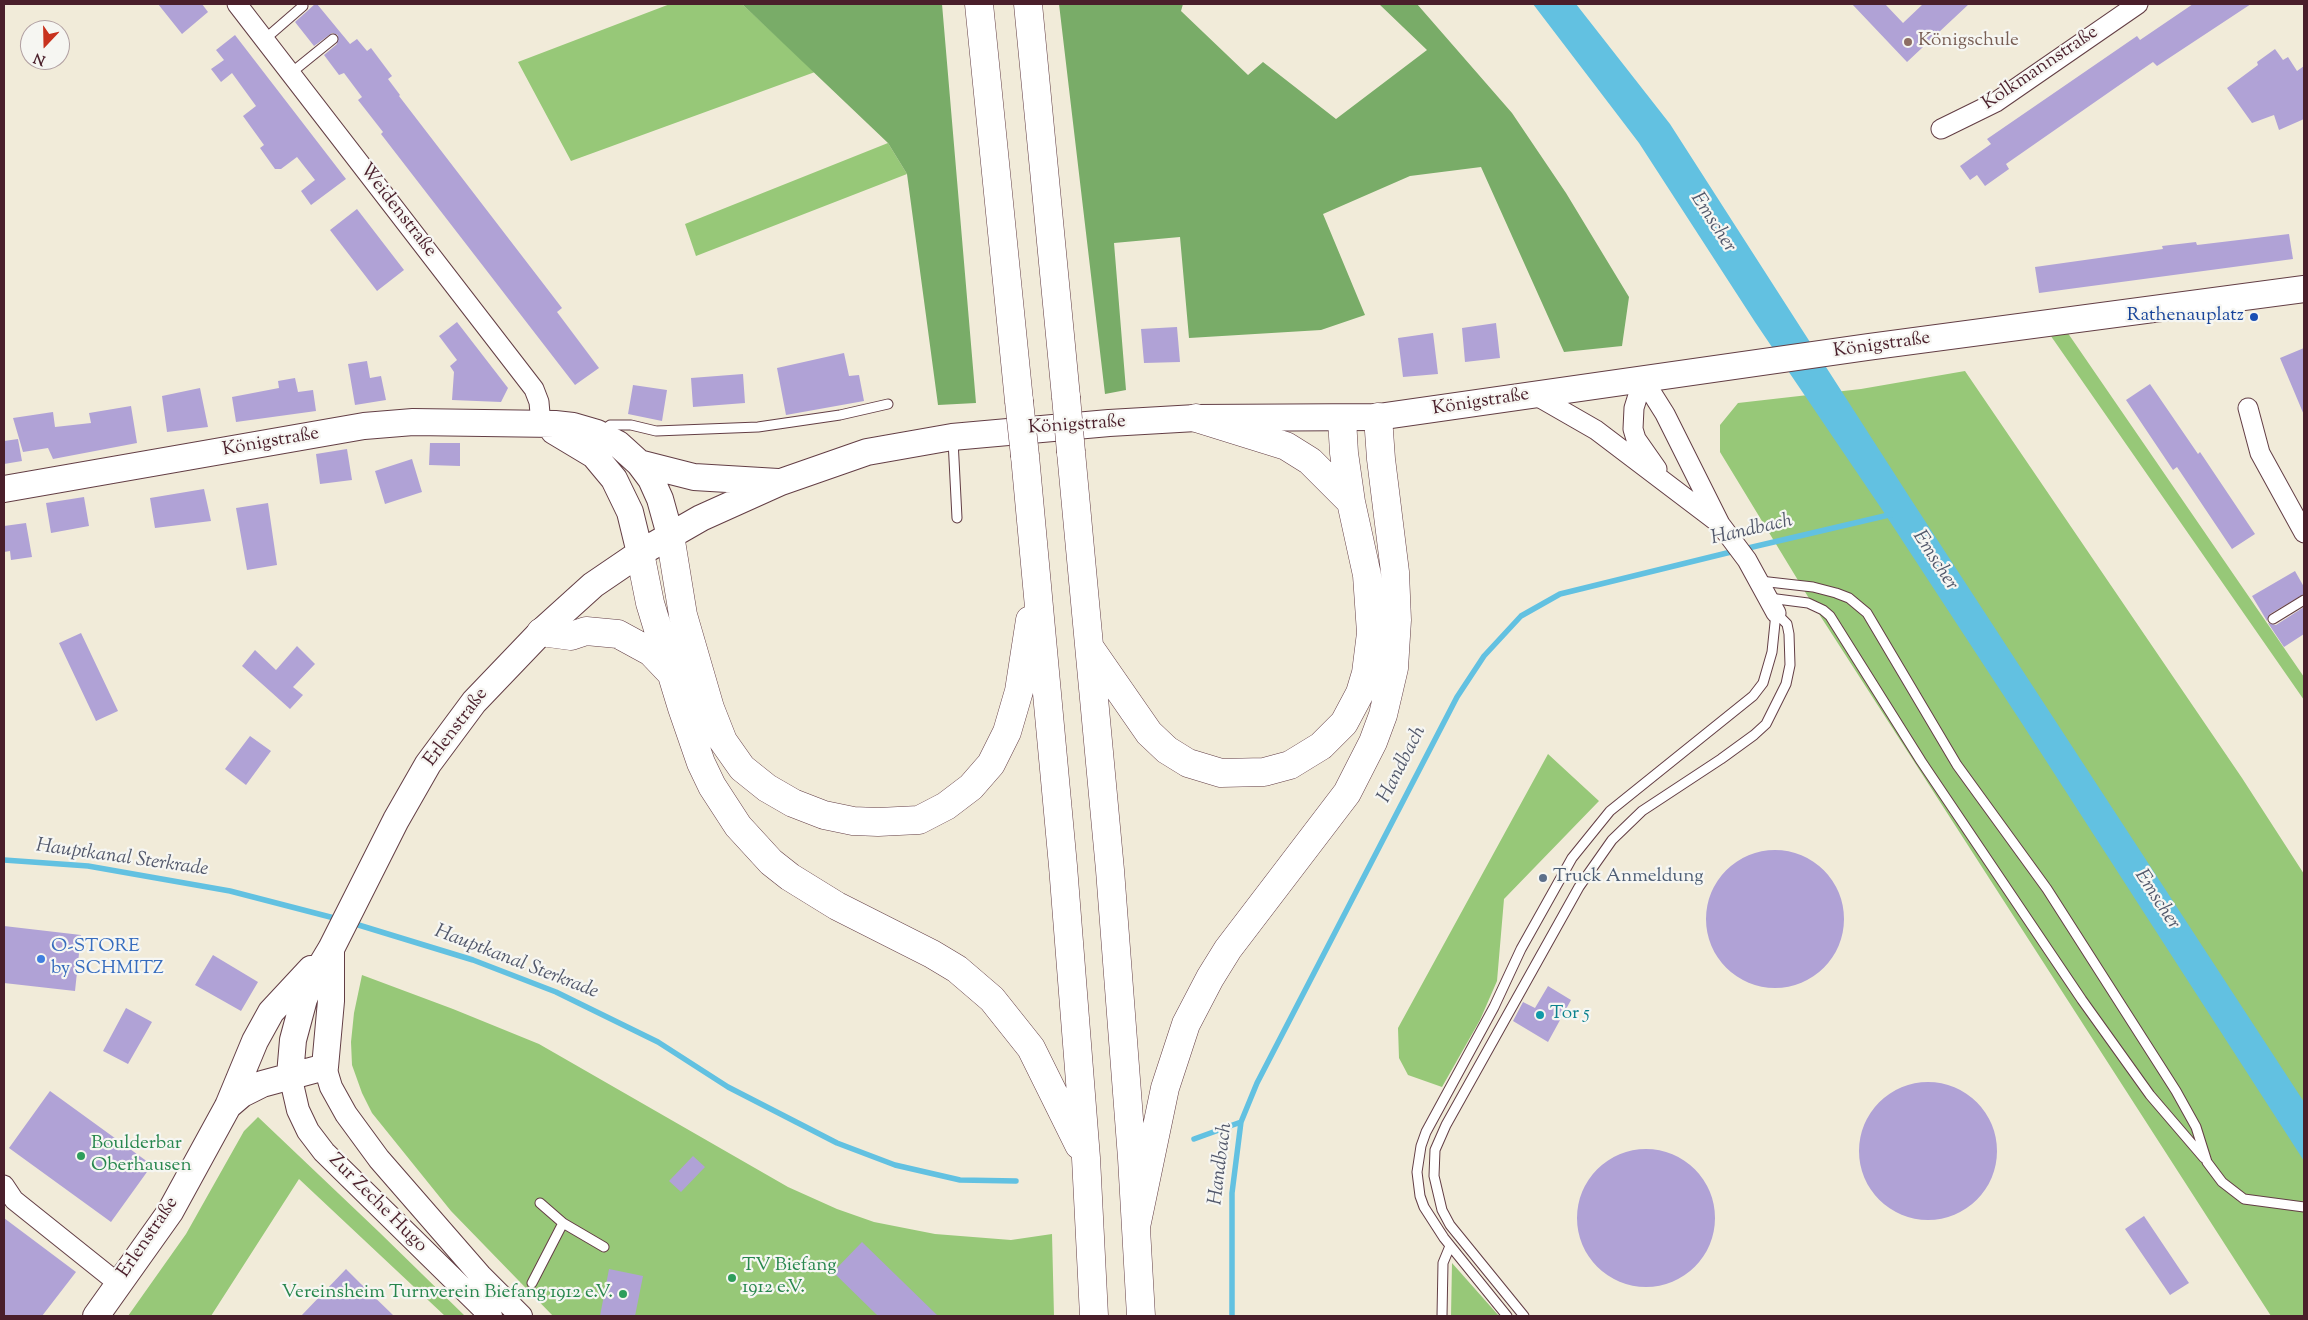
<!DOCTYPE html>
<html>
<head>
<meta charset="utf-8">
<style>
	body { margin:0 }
	#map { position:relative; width:2308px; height:1320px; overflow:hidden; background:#f1ebd9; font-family:"Sorts Mill Goudy",serif }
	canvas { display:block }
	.frame { position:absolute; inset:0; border:5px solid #4a1f2b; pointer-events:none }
	.north { position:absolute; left:20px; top:20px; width:50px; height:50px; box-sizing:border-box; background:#f6f6f2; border:1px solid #b1a0a2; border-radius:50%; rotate:201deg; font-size:14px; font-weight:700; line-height:20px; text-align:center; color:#4a1f2b }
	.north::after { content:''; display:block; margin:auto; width:18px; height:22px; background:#c8321e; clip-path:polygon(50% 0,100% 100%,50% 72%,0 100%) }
</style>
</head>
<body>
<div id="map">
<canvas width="2308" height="1320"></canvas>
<div class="frame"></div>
<div class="north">N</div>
</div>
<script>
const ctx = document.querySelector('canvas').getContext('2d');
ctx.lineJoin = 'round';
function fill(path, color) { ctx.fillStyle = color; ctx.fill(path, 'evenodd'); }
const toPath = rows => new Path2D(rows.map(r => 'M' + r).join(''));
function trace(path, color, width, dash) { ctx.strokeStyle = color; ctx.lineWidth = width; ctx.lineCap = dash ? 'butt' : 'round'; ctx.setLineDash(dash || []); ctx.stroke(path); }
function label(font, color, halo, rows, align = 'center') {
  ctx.font = font + ' "Sorts Mill Goudy",serif'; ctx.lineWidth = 4.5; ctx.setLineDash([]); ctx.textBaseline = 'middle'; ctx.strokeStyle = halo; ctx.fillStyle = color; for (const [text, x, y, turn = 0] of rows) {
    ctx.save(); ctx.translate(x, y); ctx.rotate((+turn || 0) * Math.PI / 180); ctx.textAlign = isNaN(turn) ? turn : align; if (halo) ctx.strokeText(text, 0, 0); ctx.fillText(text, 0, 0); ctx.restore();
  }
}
const green = toPath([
	[670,4,742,4,815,72,571,161,518,62],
	[888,143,907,174,696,256,685,224],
	[2063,326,2304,677,2304,700,2046,329],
	[1965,371,2242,778,2304,874,2304,1316,2271,1316,1810,600,1720,452,1720,425,1738,403,1861,389],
	[1548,754,1599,801,1504,899,1497,981,1480,1020,1442,1087,1408,1075,1399,1058,1398,1028],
	[362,975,453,1009,539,1044,788,1187,837,1209,874,1222,935,1234,1011,1240,1052,1234,1054,1316,553,1316,451,1211,372,1113,362,1093,352,1065,351,1042,354,1013],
	[258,1117,379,1232,465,1316,445,1316,299,1179,211,1316,128,1316,186,1234,244,1131],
	[1452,1263,1499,1316,1451,1316]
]);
const forest = toPath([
	[742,4,942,4,976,403,938,405,907,174,888,143],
	[1059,4,1183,4,1181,11,1248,75,1263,62,1336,119,1427,50,1379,4,1417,4,1512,113,1566,193,1629,297,1622,346,1564,352,1481,167,1410,176,1323,214,1365,315,1321,330,1189,338,1180,237,1114,243,1126,390,1105,394]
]);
const water = toPath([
	[1533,4,1576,4,1670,124,1912,501,2304,1102,2304,1161,2023,725,1883,511,1755,322,1639,143]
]);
const stream = toPath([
	[1744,549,1893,514],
	[4,860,88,866,230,891,338,919],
	[352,923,473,960,556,992,658,1042,728,1087,837,1143,895,1165,960,1180,1016,1181],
	[1194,1139,1241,1122],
	[1232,1316,1232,1193,1241,1122,1257,1083,1457,697,1484,656,1521,616,1560,594,1735,551]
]);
const building = toPath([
	[158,4,202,4,208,12,182,34],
	[315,4,317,4,350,44,357,39,367,51,371,48,392,76,388,79,400,95,399,96,562,308,557,312,599,368,575,385,381,134,383,132,358,100,362,97,344,73,339,75,324,55,337,44,338,35,332,33,314,46,295,22],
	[1852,4,1885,4,1903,23,1923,4,1969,4,1907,62],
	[2193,4,2251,4,2157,66,2153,62,2118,86,2006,164,2009,169,1985,186,1977,175,1970,180,1960,166,1991,144,1987,139,2137,36,2140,40],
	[235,35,346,179,311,205,301,191,315,180,297,157,281,169,275,169,260,148,264,145,243,116,256,106,232,73,221,82,211,69,224,60,216,50],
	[2275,49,2283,60,2288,57,2297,71,2304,66,2304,119,2279,130,2274,115,2252,123,2227,88,2258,65,2257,62],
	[357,209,404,270,377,291,330,230],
	[2289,234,2293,259,2039,293,2035,267,2163,249,2162,246,2196,242,2197,245],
	[457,322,508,388,501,402,452,400,454,372,450,366,457,360,439,336],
	[1496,323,1500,358,1465,362,1462,328],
	[1177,327,1180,362,1144,363,1141,329],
	[1433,333,1438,374,1403,377,1398,338],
	[2304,348,2304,415,2280,358],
	[844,353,849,376,859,375,864,401,786,415,777,368],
	[367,361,370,378,381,376,386,400,355,405,348,364],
	[743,374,745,403,693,407,691,378],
	[295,378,298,392,313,390,316,411,236,422,232,397,279,388,278,381],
	[2150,384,2198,454,2200,452,2255,534,2232,549,2177,467,2173,470,2126,400],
	[633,385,667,390,662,421,628,414],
	[200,388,208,427,167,432,162,396],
	[131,406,137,443,53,459,48,448,23,452,13,418,53,412,55,427,91,423,89,413],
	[18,439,22,461,4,464,4,441],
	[430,443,460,443,460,466,429,465],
	[347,449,352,480,320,484,316,454],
	[412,459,422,492,385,504,375,471],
	[204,489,211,521,155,528,150,498],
	[84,497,89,526,51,533,46,503],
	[268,503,277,565,247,570,236,508],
	[26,523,32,557,11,560,10,551,4,552,4,526],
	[2295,571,2304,587,2304,594,2270,614,2267,621,2252,596],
	[2304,607,2304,634,2284,647,2268,623,2276,625],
	[81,633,118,711,96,721,59,643],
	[297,646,315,664,293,687,303,695,290,709,242,666,255,650,276,670],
	[250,736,271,751,246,785,225,769],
	'1706 919a69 69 0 1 1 138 0a69 69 0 1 1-138 0Z',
	[4,926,81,935,75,991,4,983],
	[213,955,258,982,241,1011,195,985],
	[1548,986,1571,1000,1548,1042,1513,1021,1523,1002,1535,1008],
	[126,1008,152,1022,128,1064,103,1051],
	'1859 1151a69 69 0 1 1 138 0a69 69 0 1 1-138 0Z',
	[50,1091,152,1165,111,1222,9,1148],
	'1577 1218a69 69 0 1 1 138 0a69 69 0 1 1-138 0Z',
	[693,1156,705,1167,681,1192,669,1181],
	[2144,1216,2189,1283,2170,1295,2125,1229],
	[4,1218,76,1272,42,1316,4,1316],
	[862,1242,938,1316,878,1316,833,1272],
	[346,1269,361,1284,394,1316,301,1316],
	[609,1269,643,1276,635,1316,600,1316]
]);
const service = toPath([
	[265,39,303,6],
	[291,73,333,39],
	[601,432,610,425,631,425,656,431,758,427,840,415,888,404],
	[953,440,957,518],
	[1760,581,1813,587,1836,593,1849,598,1867,613,1957,765,2047,889,2176,1091,2196,1127,2207,1162,2222,1182,2244,1199,2304,1207],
	[1769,598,1808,603,1823,610,1830,616,1921,761,2082,1000,2150,1095,2204,1158],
	[2273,619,2304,600],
	[540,1203,563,1223,604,1247],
	[532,1283,563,1223],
	[1442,1316,1443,1263,1450,1246],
	[1507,1316,1444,1238,1424,1207,1420,1196,1417,1172,1421,1146,1426,1132,1494,1007,1521,949,1572,858,1610,811,1753,696,1763,683,1772,652,1776,613],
	[1524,1316,1450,1225,1442,1210,1434,1176,1435,1150,1446,1125,1579,887,1612,840,1642,811,1721,759,1754,735,1766,724,1786,684,1790,665,1789,634,1787,624,1776,613]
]);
const minor = toPath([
	[237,4,534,389,539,402,541,425],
	[1941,129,1996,102,2138,4],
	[1643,379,1665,414,1720,524,1747,560,1776,613],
	[1643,379,1634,408,1633,429,1636,439,1657,469],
	[1535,395,1596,430,1716,521],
	[2248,408,2260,453,2304,533],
	[4,1185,14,1200,119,1284]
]);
const tertiary = toPath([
	[325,1067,331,1087,346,1114,379,1159,480,1275,521,1316],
	[290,1075,298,1110,308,1131,324,1152,491,1316]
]);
const secondary = toPath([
	[554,431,594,455,614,479,630,512,640,553],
	[639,463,694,477,778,482],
	[4,489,364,426,413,422,555,424,573,426,597,433,618,444,639,463,651,479,660,499,670,535],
	[290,1075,293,1040,304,999,313,979,331,949,396,820,428,764,474,702,541,632,593,585,640,553,701,518,781,482,867,452,952,437,1109,423,1196,418,1378,417,1868,347,2304,289],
	[228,1106,242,1094,262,1084,325,1067,331,1001,331,949],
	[96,1316,170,1212,228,1106,255,1041,271,1012,311,969]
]);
const motorway = toPath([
	[979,4,1019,401],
	[1028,4,1066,397],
	[1196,418,1286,446,1310,461,1351,502],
	[1071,452,1110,870,1132,1158,1141,1316],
	[1025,456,1063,866,1086,1158,1094,1316],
	[670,535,683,615,710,708,723,741,742,768,767,788,793,803,824,815,853,821,878,822,919,820,946,806,971,787,991,764,1007,732,1019,691,1030,620],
	[640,553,650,603,682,708,701,763,712,786,738,826,771,862,790,877,837,906,932,954,957,969,992,999,1031,1048,1079,1145],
	[541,632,571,636,586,631,618,634,651,652,670,672],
	[1090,648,1149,733,1167,750,1188,763,1221,773,1264,772,1290,765,1321,746,1344,723,1360,693,1366,673,1371,633,1367,575,1351,502,1344,453,1342,419],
	[1136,1227,1165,1088,1186,1024,1210,978,1228,949,1347,793,1373,742,1383,715,1394,668,1397,620,1395,572,1381,459,1378,417]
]);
const motorwayBridge = toPath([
	[1066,397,1071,452],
	[1019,401,1025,456]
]);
const markers = [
	[1908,42,5,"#8d6e63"],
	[2254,317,5,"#1a4fb4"],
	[1543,878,5,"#5c6f8a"],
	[41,959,5,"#3f7fe0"],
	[1540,1015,5,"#0f9aa8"],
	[81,1156,5,"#2e9e5b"],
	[732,1278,5,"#2e9e5b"],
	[623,1294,5,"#2e9e5b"]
];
const educationNames = [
	["Königschule",1918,42]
];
const streetNames = [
	["Kolkmannstraße",2041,69,-34],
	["Weidenstraße",397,211,52],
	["Königstraße",1882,346,-8],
	["Königstraße",1481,403,-9],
	["Königstraße",1077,426,-4],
	["Königstraße",271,443,-10],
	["Erlenstraße",457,728,-53],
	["Zur Zeche Hugo",377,1204,45],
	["Erlenstraße",149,1238,-56]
];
const transitNames = [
	["Rathenauplatz",2244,317]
];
const serviceNames = [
	["Truck Anmeldung",1553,878]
];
const shopNames = [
	["O-STORE",51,948],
	["by SCHMITZ",51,970]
];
const cultureNames = [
	["Tor 5",1550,1015]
];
const leisureNames = [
	["Boulderbar",91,1145],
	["Oberhausen",91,1167],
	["TV Biefang",742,1267],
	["1912 e.V.",742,1289],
	["Vereinsheim Turnverein Biefang 1912 e.V.",613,1294,"right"]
];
const waterNames = [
	["Emscher",1712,223,57],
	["Handbach",1752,531,-13],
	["Emscher",1934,561,57],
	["Handbach",1403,765,-63],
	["Hauptkanal Sterkrade",122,859,8],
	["Emscher",2156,900,57],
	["Hauptkanal Sterkrade",516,963,21],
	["Handbach",1222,1164,-83]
];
fill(green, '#97c878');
fill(forest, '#79ac68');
fill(water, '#62c1e1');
trace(stream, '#62c1e1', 5.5);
fill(building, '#b0a2d6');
trace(service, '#633e45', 11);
trace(minor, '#633e45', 21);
trace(tertiary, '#633e45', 24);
trace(secondary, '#633e45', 28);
trace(motorway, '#633e45', 29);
trace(service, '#fff', 9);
trace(minor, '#fff', 19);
trace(tertiary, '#fff', 22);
trace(secondary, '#fff', 26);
trace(motorway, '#fff', 28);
trace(motorwayBridge, '#633e45', 29, []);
trace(motorwayBridge, '#fff', 28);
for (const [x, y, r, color] of markers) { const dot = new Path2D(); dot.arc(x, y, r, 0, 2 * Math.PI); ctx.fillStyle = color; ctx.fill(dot); trace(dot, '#f6f6f2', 2); }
label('19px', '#785e54', '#f6f6f2', educationNames, 'left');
label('19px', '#4a1f2b', '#f6f6f2', streetNames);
label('19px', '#164399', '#f6f6f2', transitNames, 'right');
label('19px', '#4e5e75', '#f6f6f2', serviceNames, 'left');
label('19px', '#366cbe', '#f6f6f2', shopNames, 'left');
label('19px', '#0d838f', '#f6f6f2', cultureNames, 'left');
label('19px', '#27864d', '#f6f6f2', leisureNames, 'left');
label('italic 20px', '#52586b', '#f6f6f2', waterNames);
</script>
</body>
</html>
